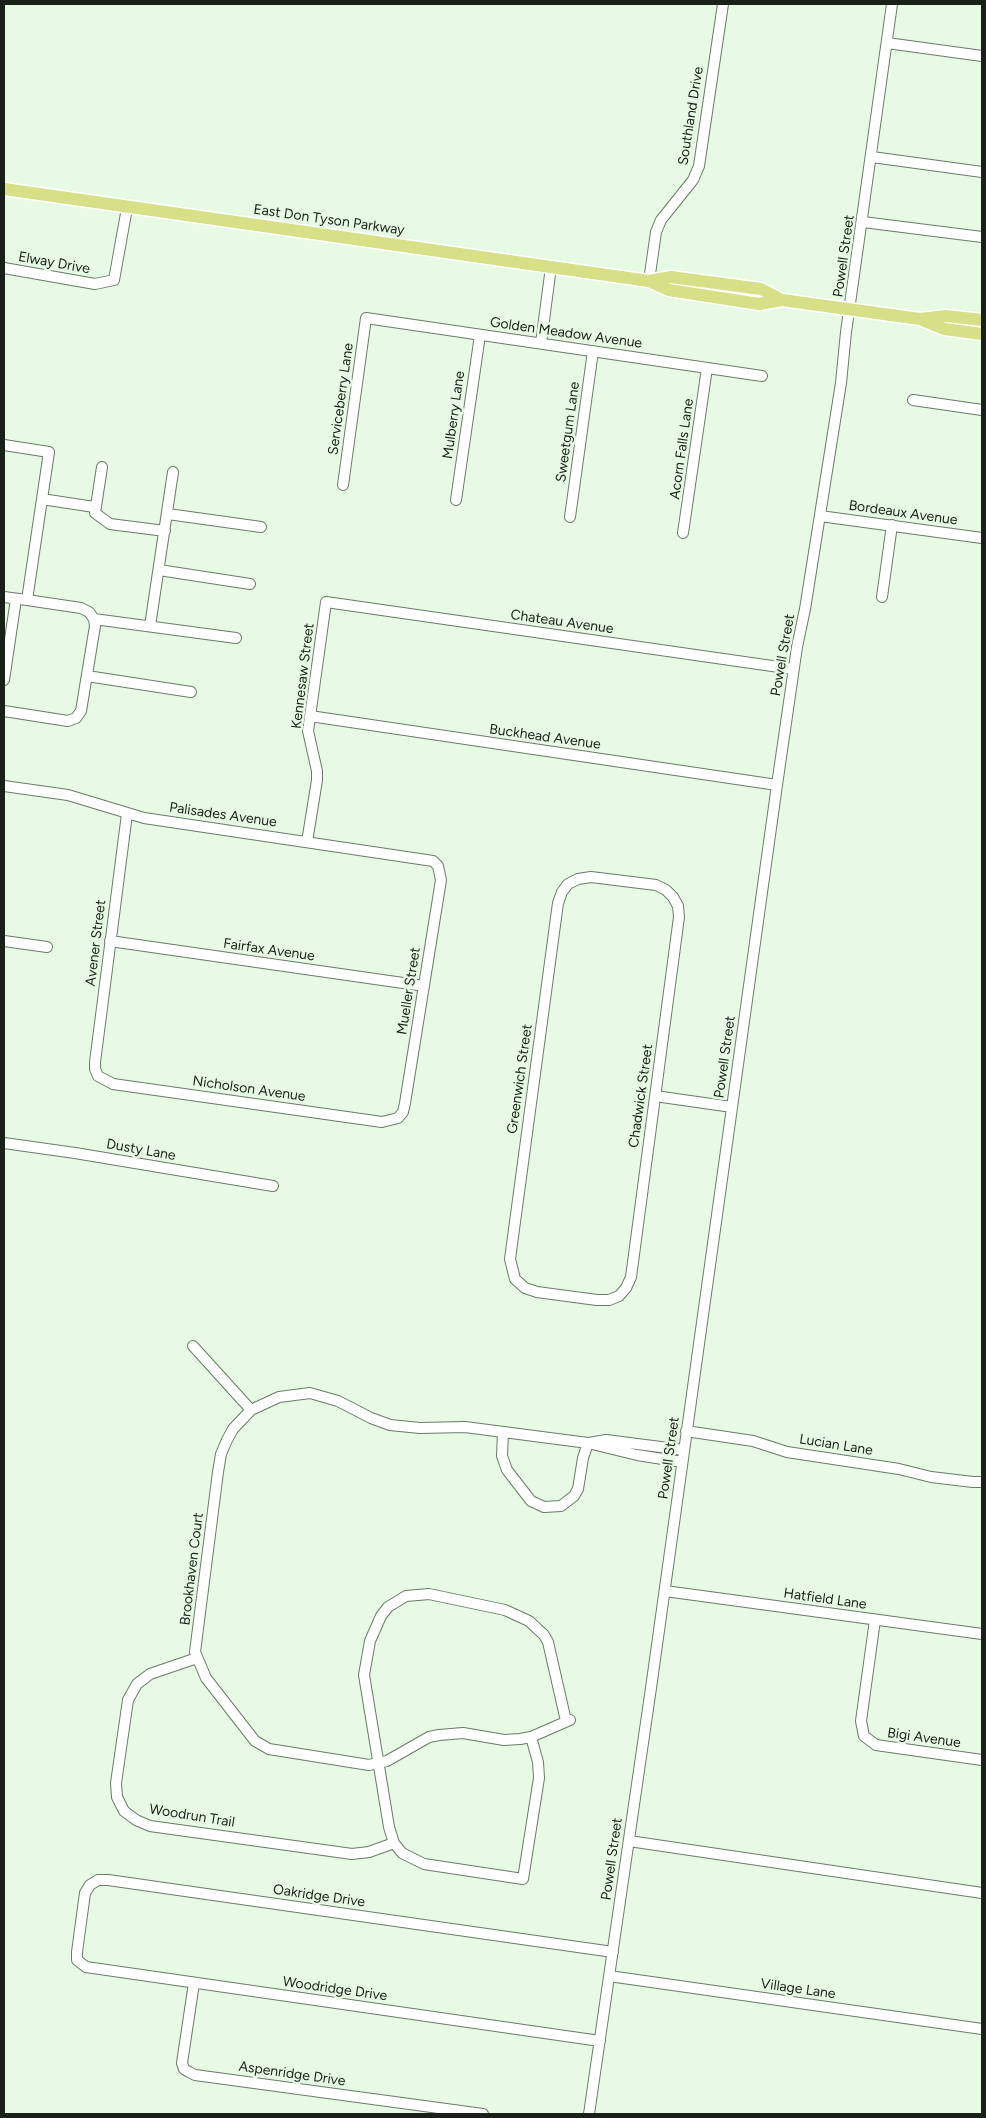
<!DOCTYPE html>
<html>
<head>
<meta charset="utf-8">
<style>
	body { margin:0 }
	#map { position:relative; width:986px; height:2118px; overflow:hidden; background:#e6fae4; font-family:Figtree,sans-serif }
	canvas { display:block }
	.frame { position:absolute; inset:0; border:5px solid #192018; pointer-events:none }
</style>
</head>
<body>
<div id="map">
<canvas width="986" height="2118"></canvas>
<div class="frame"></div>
</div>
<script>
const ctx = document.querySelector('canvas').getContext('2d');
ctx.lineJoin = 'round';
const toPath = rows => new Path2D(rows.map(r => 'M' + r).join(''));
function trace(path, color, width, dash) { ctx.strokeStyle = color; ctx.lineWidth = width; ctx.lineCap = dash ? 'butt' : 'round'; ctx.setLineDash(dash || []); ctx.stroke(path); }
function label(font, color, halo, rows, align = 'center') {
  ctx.font = font + ' Figtree,sans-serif'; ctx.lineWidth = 5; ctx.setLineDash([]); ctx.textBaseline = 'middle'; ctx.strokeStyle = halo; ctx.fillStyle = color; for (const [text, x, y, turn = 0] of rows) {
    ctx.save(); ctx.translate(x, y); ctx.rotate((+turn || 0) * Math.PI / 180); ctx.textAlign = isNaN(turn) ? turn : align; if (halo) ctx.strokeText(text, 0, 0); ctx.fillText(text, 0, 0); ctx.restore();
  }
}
const minor = toPath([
	[887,43,982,56],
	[872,157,982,172],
	[863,222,982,237],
	[4,268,95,284,114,280,127,208],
	[649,281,656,232,661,220,693,180,699,166,723,4],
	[541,343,551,267],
	[913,400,982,410],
	[4,445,49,452,27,600,4,597],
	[102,467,95,513,110,524,165,531],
	[343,485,366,318,762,376],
	[42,499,94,507],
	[456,500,480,335],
	[168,514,261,527],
	[820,516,982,538],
	[570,517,593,351],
	[683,533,707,368],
	[159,570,250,584],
	[882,597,892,525],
	[94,619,236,638],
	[150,626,173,472],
	[87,676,191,692],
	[4,680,16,599],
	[4,711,68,721,76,718,81,711,95,626,94,619,89,612,81,608,27,600],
	[310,716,777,785],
	[4,786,68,795,144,818,433,861,438,866,441,880,405,1103,403,1112,398,1118,382,1122,113,1084,98,1076,95,1069,95,1062,127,814],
	[307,842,317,780,317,771,308,731,326,602,793,669],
	[591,877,656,885,666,890,673,897,678,906,679,917,631,1277,626,1288,619,1296,609,1300,597,1300,537,1292,525,1288,515,1279,510,1259,558,903,562,892,568,884,578,879,591,877],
	[4,941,47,947],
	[110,941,424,986],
	[655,1096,732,1107],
	[4,1143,75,1153,273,1186],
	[193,1346,251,1410],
	[686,1431,753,1441,787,1452,899,1469,931,1477,973,1482,982,1482],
	[503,1432,502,1456,507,1470,531,1501,544,1507,561,1506,574,1496,578,1489,583,1458,588,1443],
	[589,1443,606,1440,684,1450],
	[665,1591,982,1634],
	[875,1620,861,1721,864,1736,876,1745,982,1760],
	[197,1658,150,1674,137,1684,128,1700,116,1783,117,1797,124,1811,136,1820,150,1826,352,1854,369,1852,394,1843],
	[570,1720,531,1737,520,1739,504,1740,463,1733,439,1735,429,1737,387,1761,369,1765,269,1749,255,1741,206,1678,195,1652,218,1472,221,1454,227,1440,233,1429,251,1410,279,1397,310,1393,338,1401,371,1418,390,1425,420,1428,465,1427,588,1443,637,1455,682,1462],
	[531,1737,538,1762,539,1778,523,1879,424,1864,402,1853,394,1843,389,1827,364,1675,370,1641,381,1616,388,1607,406,1596,429,1594,505,1610,529,1621,544,1635,548,1642,566,1721],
	[629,1841,982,1893],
	[609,1976,982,2029],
	[194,1983,182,2063,184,2069,189,2072,195,2075,483,2114],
	[600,2041,86,1967,77,1960,77,1952,85,1893,90,1885,98,1880,108,1880,613,1952],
	[589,2114,651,1688,777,785,797,647,805,609,841,383,846,332,892,4]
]);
const major = toPath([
	[4,189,649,281,669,290,759,304,782,300,920,319,946,316,982,320],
	[649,281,671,277,761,289,782,300],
	[922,320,944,329,982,334]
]);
const streetNames = [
	["Southland Drive",691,116,-81],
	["East Don Tyson Parkway",329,220,8],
	["Powell Street",844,256,-82],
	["Elway Drive",54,263,10],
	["Golden Meadow Avenue",566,333,8],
	["Serviceberry Lane",341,399,-82],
	["Mulberry Lane",454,415,-82],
	["Sweetgum Lane",568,432,-82],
	["Acorn Falls Lane",682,449,-82],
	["Bordeaux Avenue",903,513,8],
	["Chateau Avenue",562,622,8],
	["Powell Street",783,655,-80],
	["Kennesaw Street",303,676,-83],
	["Buckhead Avenue",545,737,8],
	["Palisades Avenue",223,815,8],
	["Avener Street",96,943,-83],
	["Fairfax Avenue",269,950,8],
	["Mueller Street",409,991,-81],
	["Powell Street",725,1057,-82],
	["Greenwich Street",520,1079,-82],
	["Nicholson Avenue",249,1089,8],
	["Chadwick Street",641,1096,-82],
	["Dusty Lane",141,1150,10],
	["Lucian Lane",836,1445,9],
	["Powell Street",669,1458,-82],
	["Brookhaven Court",192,1569,-83],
	["Hatfield Lane",825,1599,8],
	["Bigi Avenue",924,1738,8],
	["Woodrun Trail",192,1816,9],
	["Powell Street",612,1859,-82],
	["Oakridge Drive",319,1896,8],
	["Woodridge Drive",335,1989,8],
	["Village Lane",798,1989,8],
	["Aspenridge Drive",292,2074,8]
];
trace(minor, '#6a7c69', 12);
trace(major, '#fff', 15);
trace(minor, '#fff', 10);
trace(major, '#d7e086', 12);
label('14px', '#192018', '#e6fae4', streetNames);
</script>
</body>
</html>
